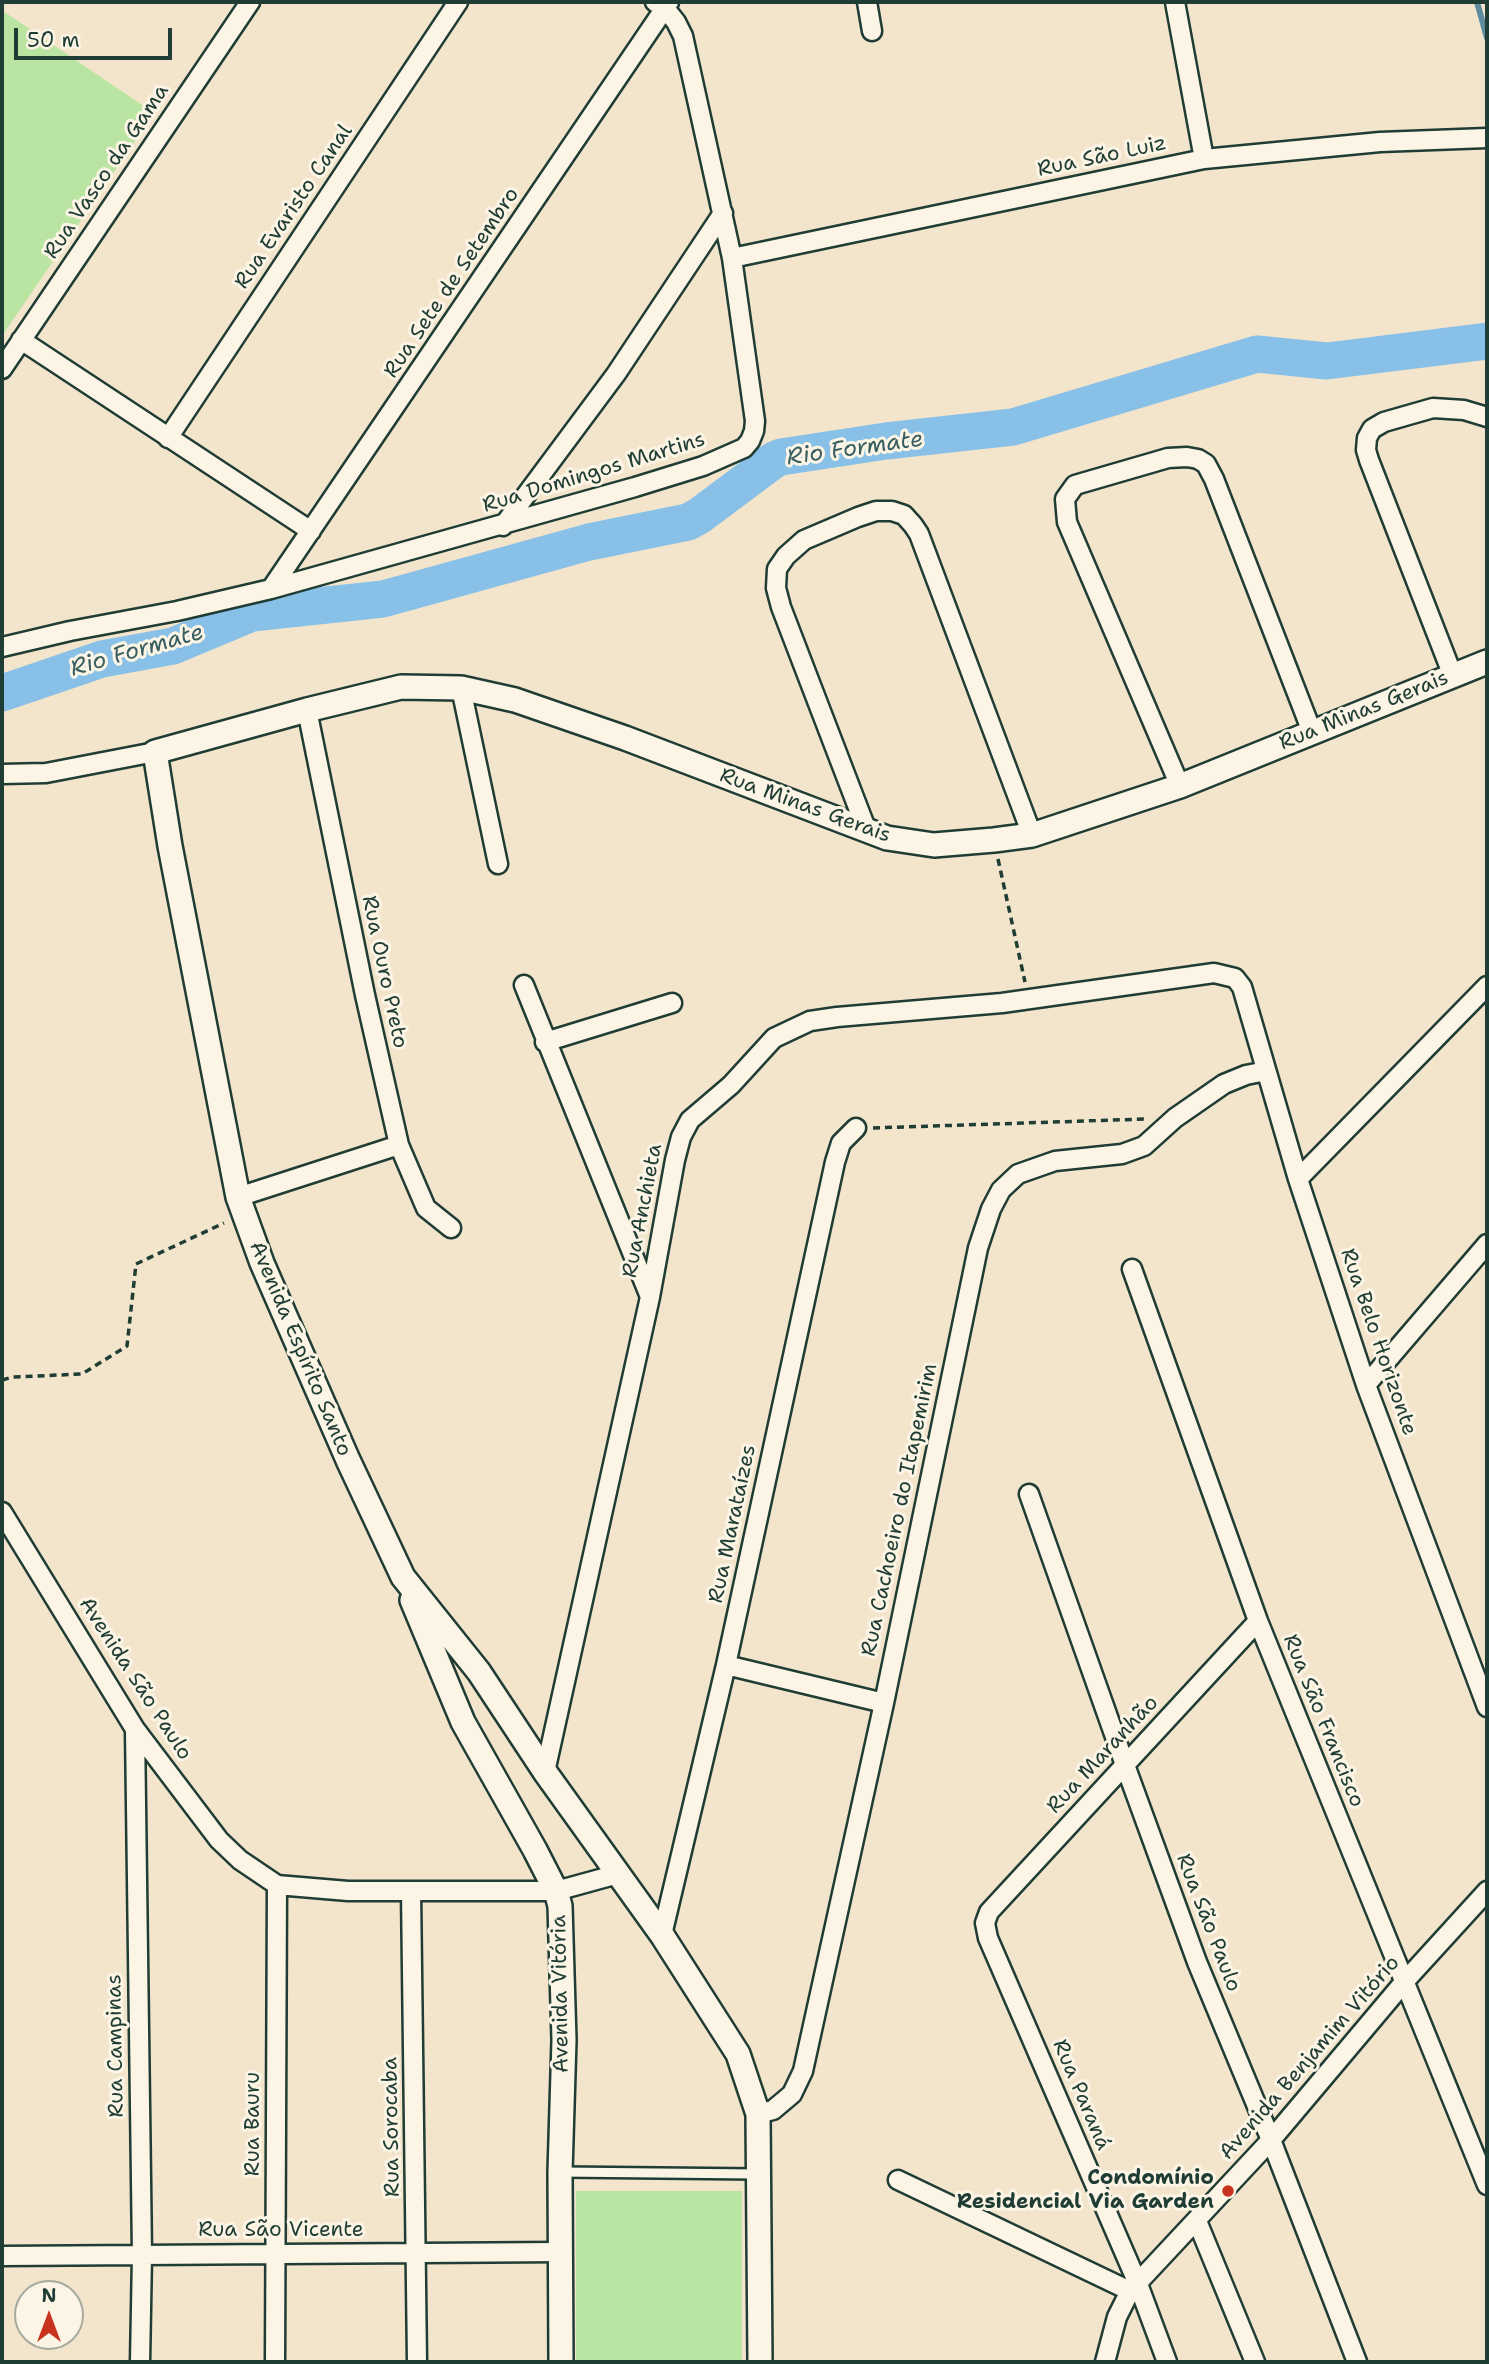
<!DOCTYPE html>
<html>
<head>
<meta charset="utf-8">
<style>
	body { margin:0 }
	#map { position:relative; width:1489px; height:2364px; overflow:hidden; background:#f3e4cc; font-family:"Shantell Sans",sans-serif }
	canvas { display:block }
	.frame { position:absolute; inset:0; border:4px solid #1f3d34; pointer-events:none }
	.north { position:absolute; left:14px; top:2280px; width:70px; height:70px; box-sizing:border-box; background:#fcf5e5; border:2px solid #a4ab9e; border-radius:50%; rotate:0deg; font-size:19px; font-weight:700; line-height:28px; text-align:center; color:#1f3d34 }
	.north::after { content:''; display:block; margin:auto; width:24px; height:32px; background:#c8321e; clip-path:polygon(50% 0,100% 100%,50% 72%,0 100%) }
	.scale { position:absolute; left:14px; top:28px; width:158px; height:32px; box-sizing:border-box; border:4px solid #1f3d34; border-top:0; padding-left:9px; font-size:21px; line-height:24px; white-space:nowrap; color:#1f3d34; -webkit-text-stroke:5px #fcf5e5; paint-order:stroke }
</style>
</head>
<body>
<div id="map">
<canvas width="1489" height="2364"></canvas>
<div class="frame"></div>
<div class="north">N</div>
<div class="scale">50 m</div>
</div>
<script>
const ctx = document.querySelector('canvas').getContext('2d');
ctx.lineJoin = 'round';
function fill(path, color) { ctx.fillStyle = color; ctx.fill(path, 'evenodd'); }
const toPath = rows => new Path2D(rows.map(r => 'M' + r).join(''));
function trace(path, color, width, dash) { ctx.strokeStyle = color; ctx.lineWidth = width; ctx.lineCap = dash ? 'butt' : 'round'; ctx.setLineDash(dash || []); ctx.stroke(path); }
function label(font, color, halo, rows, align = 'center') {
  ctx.font = font + ' "Shantell Sans",sans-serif'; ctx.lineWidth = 6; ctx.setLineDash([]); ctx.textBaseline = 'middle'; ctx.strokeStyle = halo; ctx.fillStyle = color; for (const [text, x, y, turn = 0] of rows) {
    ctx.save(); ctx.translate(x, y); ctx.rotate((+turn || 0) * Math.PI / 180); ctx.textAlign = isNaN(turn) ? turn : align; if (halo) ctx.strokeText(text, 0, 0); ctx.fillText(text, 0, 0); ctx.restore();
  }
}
const green = toPath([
	[3,11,154,113,2,336,2,12],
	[742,2191,742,2362,576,2362,576,2191]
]);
const stream = toPath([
	[1477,2,1487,38]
]);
const river = toPath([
	[2,693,102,659,173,646,252,613,383,599,589,542,688,522,699,516,774,460,781,457,886,441,1013,427,1257,354,1327,361,1487,341]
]);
const path = toPath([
	[998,859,1025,982],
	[873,1128,1145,1119],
	[2,1380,13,1377,82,1374,127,1346,136,1264,224,1223]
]);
const lane = toPath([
	[561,2172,757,2174]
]);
const street = toPath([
	[867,2,872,31],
	[1175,2,1204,159],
	[732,258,1204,159,1380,142,1487,138],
	[21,340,311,531],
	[2,369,250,2],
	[168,438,458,2],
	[503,526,616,374,723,213],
	[271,589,669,2],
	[2,647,70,631,177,611,271,589,635,487,703,466,744,448,750,441,754,431,755,421,732,258,683,36,676,22,665,8,655,2],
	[1453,676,1369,460,1366,450,1367,438,1372,429,1384,422,1433,408,1464,410,1487,417],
	[461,688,498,864],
	[307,710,365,995,399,1145,426,1208,451,1228],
	[2,774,46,773,155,752],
	[1180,786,1067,522,1065,499,1075,485,1168,458,1187,457,1198,459,1206,464,1214,479,1312,732],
	[867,831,781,607,776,588,777,569,786,556,804,540,858,517,876,511,892,511,904,515,913,525,919,534,1032,835],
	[524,985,650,1297],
	[545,1042,672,1003],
	[1298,1179,1487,986],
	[238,1197,399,1145],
	[1132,1269,1258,1621,1487,2185],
	[1366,1385,1487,1244],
	[1029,1494,1125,1765,1197,1962,1271,2140,1357,2362],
	[2,1512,135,1729,219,1840,240,1860,277,1885,348,1891,556,1891,618,1874],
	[726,1665,884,1703],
	[135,1729,142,2255,140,2362],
	[545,1772,650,1297,675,1160,681,1137,690,1120,731,1085,774,1038,810,1021,837,1017,1002,1003,1214,973,1235,978,1242,987,1298,1179,1366,1385,1487,1707],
	[411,1891,417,2362],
	[662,1935,726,1665,835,1162,841,1143,856,1128],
	[758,2114,773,2110,792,2094,803,2071,884,1703,978,1248,991,1209,1001,1190,1018,1174,1055,1161,1122,1154,1144,1146,1175,1118,1224,1084,1246,1075,1266,1071],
	[898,2180,1130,2291],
	[1197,2221,1255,2362],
	[2,2256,561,2252],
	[275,2362,277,1885],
	[1105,2362,1117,2317,1130,2291,1271,2140,1405,1981,1487,1891],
	[1167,2362,1138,2284,988,1938,985,1923,989,1912,1258,1621]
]);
const secondary = toPath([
	[412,1600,463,1722,535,1850,556,1891,560,1906,564,2040,560,2172,561,2362],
	[760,2362,758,2114,738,2054,662,1935,545,1772,479,1672,403,1577,348,1460,262,1263,238,1197,170,846,155,752,307,710,401,687,461,688,515,700,625,738,887,838,934,845,994,840,1032,835,1180,786,1487,662]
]);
const markers = [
	[1228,2191,7,"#c8321e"]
];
const streetNames = [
	["Rua São Luiz",1102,157,-12],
	["Rua Vasco da Gama",107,172,-56],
	["Rua Evaristo Canal",294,207,-56],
	["Rua Sete de Setembro",452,283,-56],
	["Rua Domingos Martins",594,473,-17],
	["Rua Minas Gerais",1364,711,-22],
	["Rua Minas Gerais",805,806,20],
	["Rua Ouro Preto",384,972,78],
	["Rua Anchieta",643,1211,-79],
	["Rua Belo Horizonte",1378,1342,71],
	["Avenida Espírito Santo",300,1349,67],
	["Rua Cachoeiro do Itapemirim",900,1510,-78],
	["Rua Marataízes",733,1524,-78],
	["Avenida São Paulo",135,1679,57],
	["Rua São Francisco",1323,1721,68],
	["Rua Maranhão",1103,1755,-47],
	["Rua São Paulo",1208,1923,69],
	["Avenida Vitória",561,1994,-91],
	["Rua Campinas",116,2046,-91],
	["Avenida Benjamim Vitório",1310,2058,-49],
	["Rua Paraná",1081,2095,67],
	["Rua Bauru",254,2124,-90],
	["Rua Sorocaba",392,2127,-91],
	["Rua São Vicente",281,2231]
];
const poiNames = [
	["Condomínio",1214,2179],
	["Residencial Via Garden",1214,2203]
];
const waterNames = [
	["Rio Formate",855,449,-8],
	["Rio Formate",137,651,-16]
];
fill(green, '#bae4a1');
trace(stream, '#5e8c9f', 6);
trace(river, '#88c0e7', 37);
trace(lane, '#1f3d34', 14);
trace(street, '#1f3d34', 23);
trace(secondary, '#1f3d34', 28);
trace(path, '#1f3d34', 3.5, [7, 5]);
trace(lane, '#fcf5e5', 9);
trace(street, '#fcf5e5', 18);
trace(secondary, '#fcf5e5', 23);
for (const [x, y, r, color] of markers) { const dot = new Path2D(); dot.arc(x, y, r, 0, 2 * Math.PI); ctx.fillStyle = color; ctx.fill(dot); trace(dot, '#fcf5e5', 2.5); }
label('21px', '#1f3d34', '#fcf5e5', streetNames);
label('bold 21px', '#1f3d34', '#fcf5e5', poiNames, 'right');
label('italic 23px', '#395e61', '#fcf5e5', waterNames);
</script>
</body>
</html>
